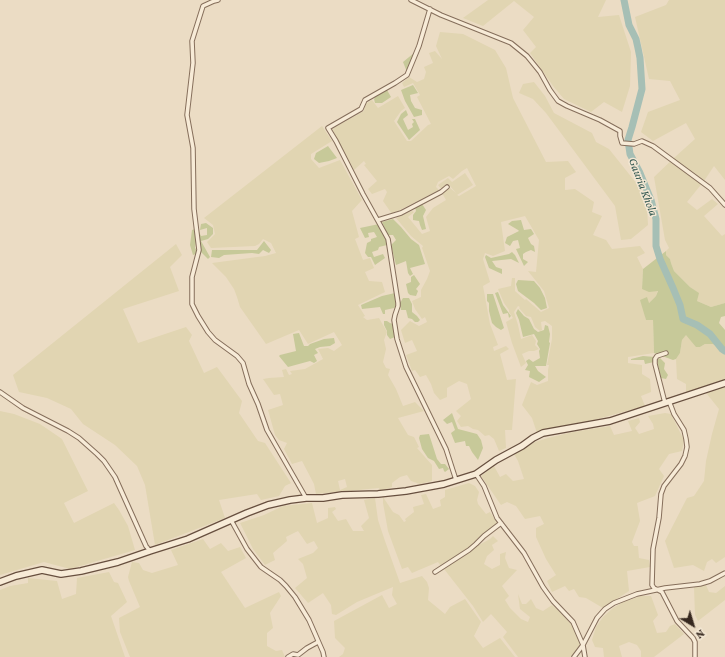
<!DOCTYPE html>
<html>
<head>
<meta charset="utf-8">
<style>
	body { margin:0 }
	#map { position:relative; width:725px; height:657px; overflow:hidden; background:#ebdcc4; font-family:"Crimson Pro",serif }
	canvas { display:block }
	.north { position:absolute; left:673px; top:605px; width:40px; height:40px; -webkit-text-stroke:3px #f3e7d3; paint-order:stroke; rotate:142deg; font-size:11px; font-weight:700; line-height:16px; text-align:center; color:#36281f }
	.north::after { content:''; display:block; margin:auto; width:14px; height:18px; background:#36281f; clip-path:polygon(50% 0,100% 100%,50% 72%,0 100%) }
</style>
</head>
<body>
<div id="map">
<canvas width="725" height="657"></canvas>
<div class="north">N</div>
</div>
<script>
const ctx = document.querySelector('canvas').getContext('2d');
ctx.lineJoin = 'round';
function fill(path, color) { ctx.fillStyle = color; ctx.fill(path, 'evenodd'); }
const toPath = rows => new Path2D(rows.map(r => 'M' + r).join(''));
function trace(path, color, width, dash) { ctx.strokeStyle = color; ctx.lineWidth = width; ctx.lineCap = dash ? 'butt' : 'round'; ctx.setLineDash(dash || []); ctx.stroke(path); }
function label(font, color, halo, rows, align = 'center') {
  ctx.font = font + ' "Crimson Pro",serif'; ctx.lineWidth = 3; ctx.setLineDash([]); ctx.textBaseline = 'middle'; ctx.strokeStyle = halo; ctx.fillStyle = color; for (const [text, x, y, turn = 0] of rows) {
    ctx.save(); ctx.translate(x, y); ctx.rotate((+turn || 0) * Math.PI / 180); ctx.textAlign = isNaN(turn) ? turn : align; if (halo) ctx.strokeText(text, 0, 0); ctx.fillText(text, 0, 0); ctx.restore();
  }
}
const farmland = toPath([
	[488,0,606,0,598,17,619,15,631,52,630,86,622,112,604,102,591,112,564,99,553,86,530,53,536,47,523,30,534,17,514,1,483,26,463,18],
	[669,0,725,0,725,180,714,166,704,181,687,202,697,210,712,199,718,204,704,216,722,236,725,234,725,303,711,307,697,301,698,293,690,287,674,271,671,263,670,259,666,255,666,251,669,248,665,240,654,177,675,157,695,139,686,123,653,141,641,132,648,112,680,100,670,81,649,79,635,17,666,5],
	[440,32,463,34,495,50,506,68,513,98,546,162,568,161,576,172,565,178,565,190,575,189,594,202,592,212,602,216,593,235,606,240,612,249,640,246,645,253,637,257,643,269,642,289,658,290,656,296,649,303,645,314,646,320,653,320,654,353,628,357,628,363,642,365,642,374,650,379,651,392,641,396,645,406,583,423,558,427,537,433,532,418,522,405,531,382,537,385,548,381,548,370,549,365,547,365,552,339,552,326,545,321,541,322,542,330,540,331,535,327,531,317,526,316,519,308,520,307,518,306,514,312,518,325,521,339,532,335,536,341,535,345,539,349,534,351,529,351,522,354,526,363,521,367,512,343,506,322,513,318,509,312,509,310,504,303,498,289,511,286,512,278,515,278,515,291,525,300,526,299,541,312,549,308,544,291,528,271,536,272,539,240,525,216,501,222,505,251,493,256,485,253,483,259,490,282,483,286,490,324,498,345,493,347,494,351,506,346,509,349,500,354,507,380,516,379,512,430,505,430,506,448,499,451,494,439,489,435,485,436,478,430,473,429,468,426,461,427,457,421,461,416,456,411,471,399,467,384,459,381,447,388,447,397,440,400,434,393,431,384,426,375,420,377,415,370,412,371,406,355,417,351,412,340,405,343,401,330,410,321,419,326,427,322,425,317,422,319,415,309,412,301,421,297,421,290,427,279,430,271,422,248,423,246,411,236,396,218,412,211,414,212,408,217,422,234,430,231,426,217,433,208,446,200,442,193,450,188,456,193,450,186,443,191,438,185,448,178,452,182,465,173,473,185,457,195,459,196,476,186,467,168,462,171,453,179,449,176,438,182,436,187,439,190,392,214,383,201,387,192,385,189,372,194,368,189,377,181,364,165,366,164,364,161,354,170,332,129,364,111,365,104,372,100,378,108,398,96,405,108,401,111,394,121,407,141,411,141,428,125,431,124,417,97,420,95,413,83,404,87,402,83,409,77,417,82,424,79,426,72,424,67,433,63,429,53,435,51,442,59,436,46],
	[534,82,545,96,554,113,592,133,596,142,609,149,641,189,647,208,648,225,631,239,621,240,615,206,546,113,533,99,519,93,523,84],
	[322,126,332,141,311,154,311,159,319,168,340,160,362,200,352,211,359,237,355,239,363,260,370,258,374,268,365,272,369,281,382,282,385,292,358,305,365,316,363,317,367,320,379,318,387,332,384,340,386,349,383,362,386,368,390,369,388,375,396,389,403,406,415,402,424,411,398,418,408,435,414,437,419,447,417,448,432,465,432,481,420,484,411,481,407,475,400,477,392,483,392,487,380,491,379,488,316,494,314,484,302,461,292,464,284,449,287,443,279,440,275,435,268,410,283,405,280,394,274,395,263,379,269,378,284,377,282,370,286,369,289,375,292,374,290,371,305,369,323,359,318,349,328,348,334,351,342,345,334,332,308,344,299,330,266,344,240,307,237,297,234,289,226,277,212,263,265,256,276,253,271,243,263,239,259,244,255,246,211,248,207,242,215,234,213,225,204,218],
	[345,479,347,487,340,490,338,481],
	[176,244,182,255,170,267,179,291,123,309,138,343,186,327,192,335,189,341,204,373,217,367,242,401,239,413,258,441,265,443,291,483,285,486,279,496,261,500,257,494,219,500,225,518,155,545,145,485,137,466,115,445,83,424,71,409,47,398,19,392,13,375],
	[686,334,700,347,705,344,713,344,725,353,725,557,716,563,712,559,707,562,704,571,693,565,674,568,665,541,687,498,694,496,704,481,706,461,712,434,719,409,703,389,687,394,686,390,686,384,677,379,676,359,680,353,682,340],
	[0,411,14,414,40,424,62,439,88,491,64,503,74,523,114,503,119,510,128,526,135,550,70,569,44,562,0,575],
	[665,413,671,414,684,440,682,451,669,454,659,469,664,476,655,496,637,503,640,521,632,542,634,546,638,546,639,558,649,560,650,567,627,571,629,591,603,608,586,598,579,597,574,589,569,591,565,586,552,592,547,581,556,575,546,559,536,537,536,528,544,524,540,516,525,519,516,506,507,502,501,505,481,476,494,466,500,477,506,474,513,481,524,479,518,461,514,454,535,442,548,438,573,432,610,426,614,435,632,431,628,421,639,418,640,422,635,428,639,434,654,429,653,424,648,416],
	[469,483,475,486,479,492,477,500,478,504,486,514,490,512,498,524,485,533,473,545,441,566,438,562,412,573,408,567,402,569,388,531,383,503,383,497,393,512,399,515,404,522,406,521,405,519,414,512,413,507,424,504,421,495,426,494,433,509,441,506,440,500,445,497,445,490],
	[375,498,378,520,385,541,400,583,422,576,427,582,429,588,428,600,445,614,450,607,465,599,481,622,474,636,483,648,500,638,515,657,339,657,343,654,345,648,335,638,334,621,382,595,389,608,397,604,392,595,393,587,357,602,336,615,332,614,331,605,323,593,308,603,295,588,307,578,303,564,298,559,313,553,318,548,314,541,307,544,298,531,286,537,287,541,273,553,275,560,265,565,253,549,240,523,264,515,283,506,312,503,317,523,328,518,328,508,335,507,336,509,332,512,338,521,346,519,353,531,364,531,361,526,369,518,364,500],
	[493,536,498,541,492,545,494,550,487,556,484,564,492,569,500,565,500,554,506,552,505,558,509,568,517,570,502,586,509,596,505,600,510,608,521,619,528,622,530,617,520,609,518,594,522,604,526,604,531,599,536,608,543,611,552,605,558,610,571,624,581,646,572,657,518,657,503,637,507,632,491,614,483,622,473,606,444,569,479,545,490,539],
	[203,539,210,549,221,543,228,551,240,547,246,558,221,572,245,608,279,592,281,596,270,613,273,628,267,633,267,646,276,651,282,650,285,657,130,657,120,632,119,618,140,607,129,581,128,577,132,562,139,563,143,570,152,573,178,565,171,550],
	[109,572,114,582,118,583,127,602,111,616,125,657,0,657,0,590,10,586,28,583,28,578,57,581,62,599,76,594,77,578],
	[706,585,709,592,716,593,725,586,725,600,698,621,695,615,694,587],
	[641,596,651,596,658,615,653,621,657,633,666,632,670,626,675,624,684,634,654,657,641,657,641,651,637,645,629,642,619,646,622,657,604,657,603,648,595,647,592,640,596,627,603,617,613,608,623,602]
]);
const green = toPath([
	[414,53,407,72,403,62],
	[413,85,418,93,410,95,411,101,415,108,422,110,422,115,414,117,405,101,401,90],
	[387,90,391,97,382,103,375,103,374,99,377,94],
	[406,110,408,115,403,119,408,130,413,127,412,124,414,122,412,119,415,119,420,130,409,140,397,122,401,114],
	[328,146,337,158,329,161,319,163,314,159,316,153],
	[422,204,426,210,423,216,426,229,422,230,420,225,419,221,413,220,413,215,416,211,415,207],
	[393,219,401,227,411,239,419,245,425,264,410,268,413,274,410,276,408,273,406,261,396,265,391,245,396,240,393,235,388,235,382,222],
	[521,220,524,230,531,229,534,234,528,238,531,244,534,246,535,252,531,250,526,252,523,254,523,259,528,262,524,266,516,249,520,248,518,240,513,241,510,246,505,243,507,237,519,231,518,230,508,224,512,221],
	[206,223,213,228,213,234,208,239,201,241,210,257,208,259,200,251,198,233,199,232,201,236,207,235,207,228,200,230,201,224],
	[379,224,387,240,387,245,379,247,378,250,372,252,374,257,383,254,385,258,375,265,371,257,368,257,365,253,367,243,371,241,371,239,377,237,374,232,368,233,369,237,365,238,360,228],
	[195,229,196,241,195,248,197,250,196,254,193,255,190,245,192,230],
	[264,241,271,250,269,253,263,250,259,254,252,253,224,255,219,258,211,257,212,250,257,250],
	[666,251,666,255,670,259,671,263,674,271,690,287,699,293,697,301,711,307,725,303,725,316,721,317,719,323,725,330,725,353,713,344,705,344,700,347,696,347,686,335,682,340,680,353,676,359,673,360,654,353,653,320,646,320,640,300,647,297,649,303,656,296,658,291,649,292,642,289,643,269],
	[512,252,515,255,519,263,511,259,492,261,496,267,502,269,502,274,489,268,485,257,486,255,491,258,509,254],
	[414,275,420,284,416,289,418,291,416,296,410,295,408,293,406,284,411,282,411,277],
	[518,280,534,281,540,288,545,298,547,308,541,310,534,303,518,291,516,284],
	[498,292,503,305,511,316,509,318,508,313,503,314,495,293],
	[395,293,396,306,394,308,385,310,385,314,383,314,380,307,362,309,361,305,382,296],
	[487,294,493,294,504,328,501,330,496,327,492,323,489,311,489,303,487,301],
	[403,298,409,298,412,304,412,312,417,316,420,320,418,322,415,322,412,319,408,318,406,310,401,310,400,303],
	[518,309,524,316,529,319,534,329,538,332,544,330,545,325,548,326,550,334,549,342,550,343,546,366,535,366,538,371,546,377,539,382,529,377,530,371,525,370,528,365,526,361,529,359,533,362,540,358,539,351,540,349,537,344,538,341,534,334,523,337,519,320,516,313],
	[384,321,387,321,390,323,393,324,395,337,390,339,387,335,387,331,384,325],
	[299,333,304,346,308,346,310,344,324,339,334,338,335,343,330,346,320,347,315,349,318,353,314,355,317,361,314,363,310,361,288,367,279,356,280,355,296,351,293,334],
	[643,356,655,357,654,362,645,364,644,360,631,360,631,359],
	[660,358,665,363,664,369,668,375,666,379,661,378,657,360],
	[452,413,458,429,477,434,481,440,483,448,478,460,472,452,469,446,466,446,465,441,455,443,451,433,455,430,452,422,447,424,443,420],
	[429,434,437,459,441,464,445,464,449,469,445,472,444,471,443,468,439,469,434,461,428,458,422,449,419,438,420,435]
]);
const river = toPath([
	[624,0,629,25,636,39,638,48,640,58,642,89,632,127,628,140,630,154,640,173,651,200,656,219,656,246,660,259,673,288,680,305,683,319,697,325,710,334,722,349,725,351]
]);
const street = toPath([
	[218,0,214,1,203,6,192,41,193,63,187,115,193,148,194,209,199,250,192,277,192,304,198,316,208,332,215,340,237,356,243,363,249,384,258,404,267,430,306,498],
	[411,0,441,15,511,43,527,56,540,72,550,90,558,101,567,106,600,120,620,131,620,136,622,143,634,144,642,141,653,146,710,188,725,205],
	[430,9,419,46,407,75,395,83,365,100,361,109,328,128,336,141,363,194,388,239,398,303,398,306,395,315,394,320,397,339,406,367,446,449,456,480],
	[378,220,401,213,441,192,447,187],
	[0,392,23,408,68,431,79,438,97,454,104,461,115,477,146,546,150,551],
	[669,401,674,414,684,430,686,439,687,447,685,456,681,464,664,486,661,494,659,518,653,549,652,585,654,588,662,592,677,621,693,638,695,642,695,657],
	[665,403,655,364,655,359,657,356,666,353],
	[476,474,484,486,497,518,524,553,543,587,553,601,573,622,583,645,585,657],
	[231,520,247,549,261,567,280,580,286,586,295,597,309,620,323,652,324,657],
	[435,572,469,550,476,544,484,536,501,523],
	[288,657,293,654,298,655,307,648,318,642],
	[574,657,583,645,597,618,605,609,614,603,637,594,665,588,700,584,710,581,725,573]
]);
const secondary = toPath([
	[0,582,16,576,42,570,61,574,81,571,118,562,150,551,188,539,247,513,268,505,290,500,306,498,323,498,342,495,378,494,406,491,444,484,476,474,496,460,522,446,533,438,543,433,610,421,725,383]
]);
const waterNames = [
	["Gauria Khola",643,187,69]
];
fill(farmland, '#e1d5b2');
fill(green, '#c7c999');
trace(river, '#a6bfb5', 7);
trace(street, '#856e5b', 5.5);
trace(secondary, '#674f3f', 8);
trace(street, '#f7ebd7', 3.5);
trace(secondary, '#f7ebd7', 5.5);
label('italic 12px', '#2f554f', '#f3e7d3', waterNames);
</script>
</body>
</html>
